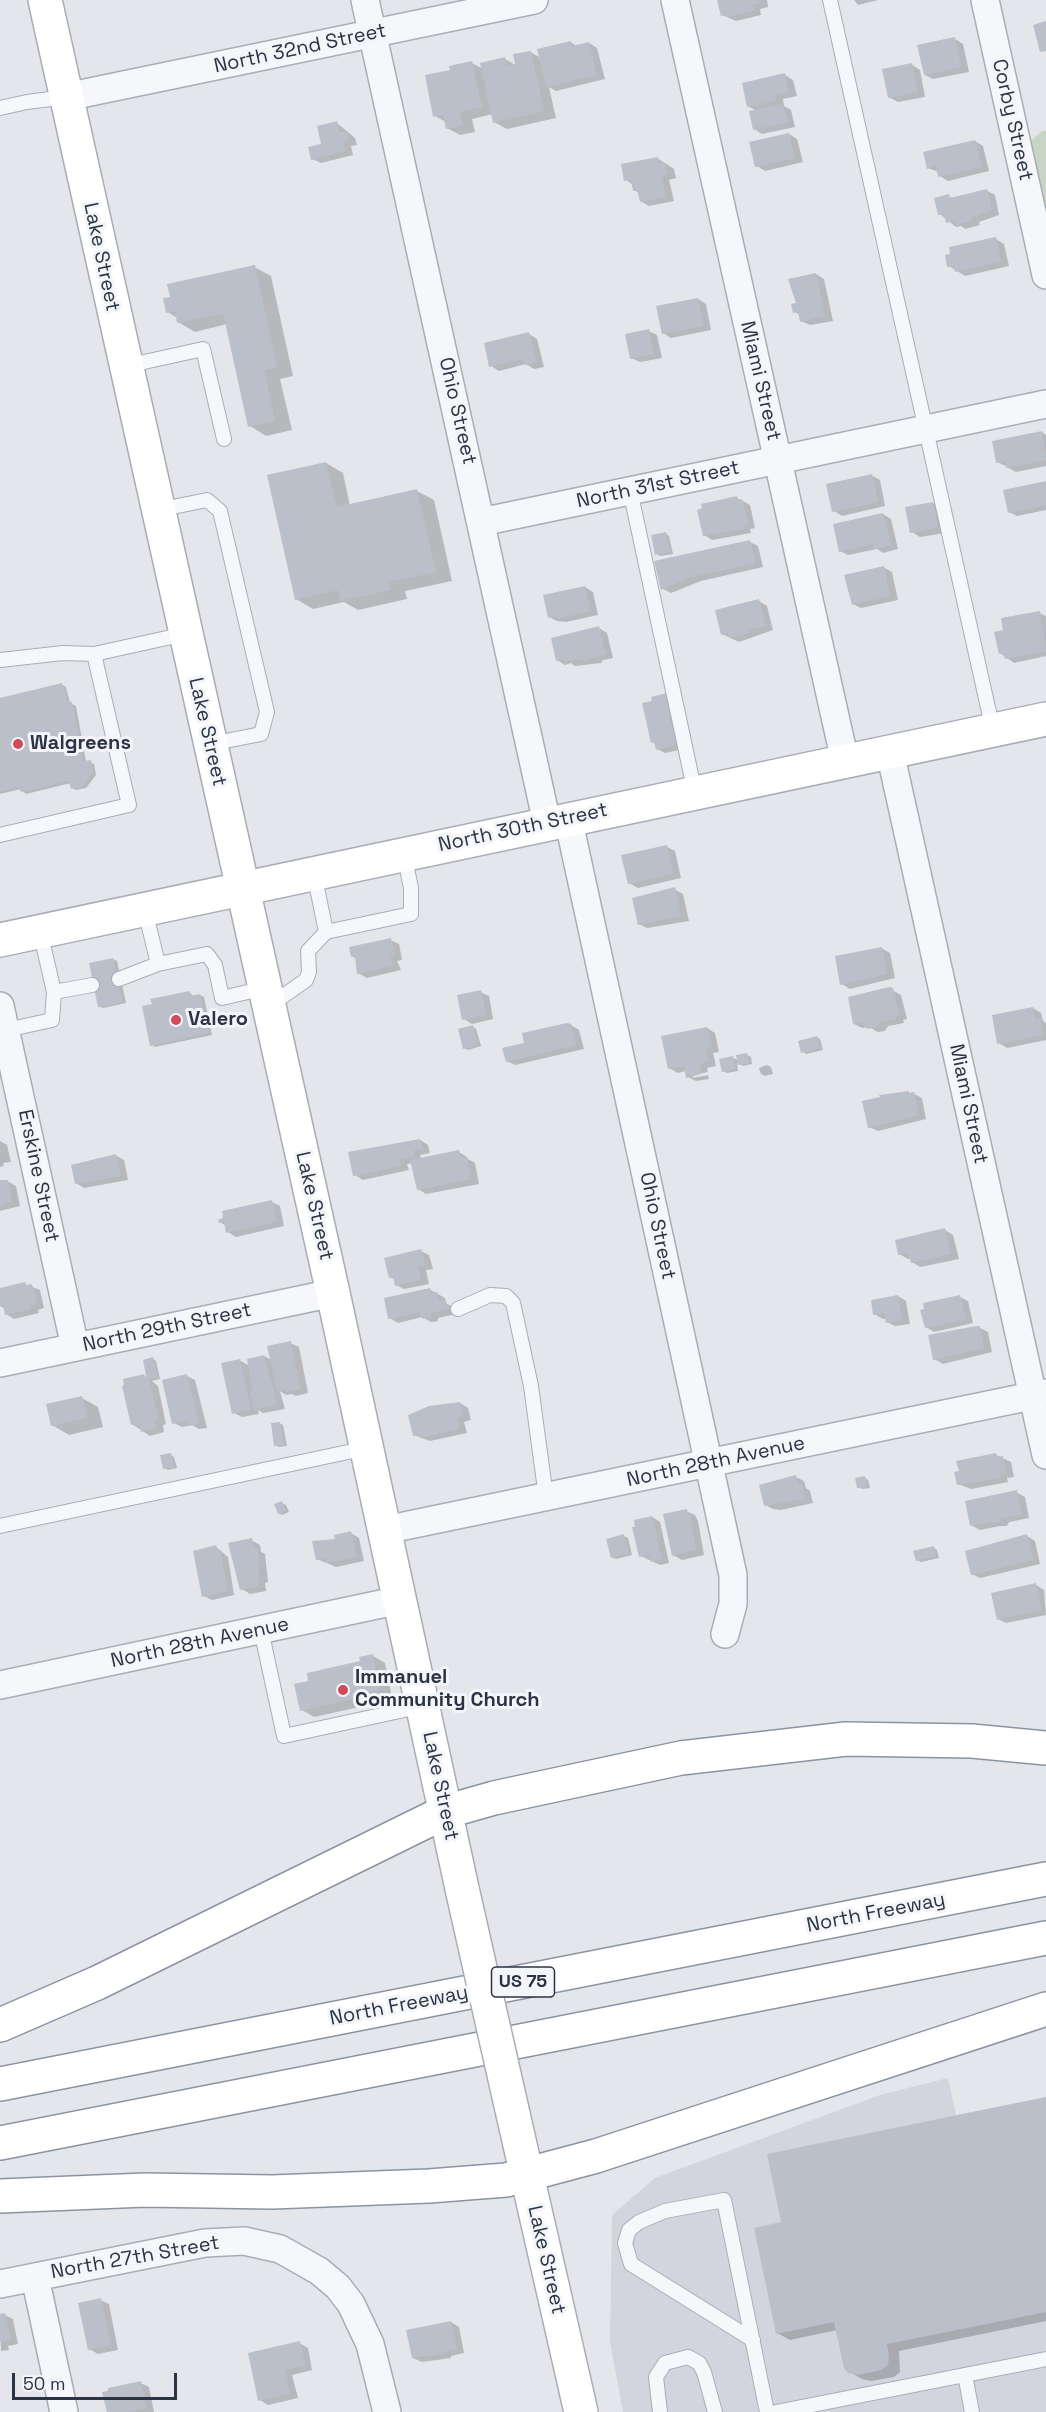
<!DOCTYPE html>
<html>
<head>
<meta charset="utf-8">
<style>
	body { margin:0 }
	#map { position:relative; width:1046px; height:2412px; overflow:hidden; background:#e4e6eb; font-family:"Space Grotesk",sans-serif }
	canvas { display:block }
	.scale { position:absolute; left:12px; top:2373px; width:165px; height:27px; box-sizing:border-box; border:3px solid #2b3344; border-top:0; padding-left:8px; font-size:18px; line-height:21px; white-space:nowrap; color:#2b3344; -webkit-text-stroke:4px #f3f5f9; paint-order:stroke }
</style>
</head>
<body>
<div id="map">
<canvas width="1046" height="2412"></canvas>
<div class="scale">50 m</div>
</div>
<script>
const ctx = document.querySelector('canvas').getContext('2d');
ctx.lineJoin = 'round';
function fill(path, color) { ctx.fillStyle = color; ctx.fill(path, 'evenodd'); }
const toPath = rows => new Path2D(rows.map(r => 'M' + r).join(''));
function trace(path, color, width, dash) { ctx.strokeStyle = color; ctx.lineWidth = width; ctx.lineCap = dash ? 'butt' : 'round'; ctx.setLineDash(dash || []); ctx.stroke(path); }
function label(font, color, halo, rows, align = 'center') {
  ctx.font = font + ' "Space Grotesk",sans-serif'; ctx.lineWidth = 6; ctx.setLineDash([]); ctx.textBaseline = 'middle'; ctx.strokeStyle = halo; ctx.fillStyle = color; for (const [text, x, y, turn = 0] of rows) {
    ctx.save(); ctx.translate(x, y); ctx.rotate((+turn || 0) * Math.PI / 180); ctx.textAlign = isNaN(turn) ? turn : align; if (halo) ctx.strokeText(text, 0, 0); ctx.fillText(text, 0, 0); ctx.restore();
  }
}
const built = toPath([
	[948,2078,956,2115,1046,2097,1046,2412,623,2412,610,2342,612,2215,655,2178,880,2095]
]);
const green = toPath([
	[1042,131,1046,131,1046,232,1024,147]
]);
const shadow = toPath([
	[719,0,767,0,768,7,760,9,761,15,736,21,722,15],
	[854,0,878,0,858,5],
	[955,39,963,44,969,72,933,79,925,75],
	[570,42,577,46,589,43,597,48,605,79,556,91,549,87,556,118,507,129,494,122,493,114,472,119,475,132,460,135,447,128,446,122,435,116,452,71,472,63,483,69,505,59,517,66,530,52,541,58],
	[912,65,920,70,925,97,898,102,889,97],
	[785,75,793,80,797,96,783,99,784,106,791,110,795,127,762,134,754,129,757,111,748,106],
	[337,123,355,138,357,145,351,146,353,155,321,163,312,159],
	[789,134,797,139,803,162,765,171,757,166],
	[975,141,983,146,989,171,948,181,940,176,939,172,928,168],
	[657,158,674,169,676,178,669,180,674,201,649,206,641,201,639,193,634,190,633,185,626,180],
	[986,190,995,195,999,215,979,222,980,225,965,229,961,226,956,227,940,214,949,196,953,199],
	[996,239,1004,244,1009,266,965,276,949,266],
	[254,267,271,276,293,376,280,379,292,430,266,436,250,426,227,324,195,332,178,322,177,318,168,312],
	[816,274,824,279,833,321,810,325,801,321,800,315,795,312],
	[698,299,706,304,711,330,671,338,663,333],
	[649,331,657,335,662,358,640,362,631,358],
	[529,334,537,339,544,367,534,369,526,364,499,371,491,366],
	[1042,432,1046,435,1046,466,1016,472,998,462],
	[326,463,343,473,350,506,417,491,434,500,452,581,405,591,407,599,358,610,344,602,313,609,296,599],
	[871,475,880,480,885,506,842,516,834,511],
	[1046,482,1046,510,1017,516,1009,512],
	[737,498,750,505,755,528,750,529,751,533,712,540,704,535],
	[933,503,941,508,945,533,920,537,912,532],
	[883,514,891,519,898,549,883,553,877,549,848,555,840,551],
	[666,534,669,536,673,554,660,556,657,554],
	[750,542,758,546,763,567,701,581,671,593,663,589,656,562],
	[883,567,892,572,898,600,861,608,853,604],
	[585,587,593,592,598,615,566,622,557,621,549,617],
	[759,601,767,606,773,630,739,642,722,634],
	[1039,613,1046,616,1046,656,1014,663,1000,653,1005,631],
	[599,628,607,633,613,658,603,660,601,663,575,666,571,663,565,665,557,660],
	[62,685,66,687,70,703,76,706,86,762,94,764,96,775,86,788,76,790,72,788,71,783,26,794,21,789,0,794,0,700],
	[653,698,684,749,665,753,657,749,656,744,652,742],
	[667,847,675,851,681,878,638,888,629,883],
	[674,889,683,894,689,921,647,928,639,924],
	[390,940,399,944,402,960,397,961,401,970,367,978,358,973,357,959,352,956],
	[881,948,890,953,895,978,850,989,842,984],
	[113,959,117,961,126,1003,103,1008,99,1006],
	[892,990,901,995,907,1019,903,1020,904,1023,888,1026,885,1031,878,1032,869,1027,862,1028,854,1024],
	[189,992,193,996,200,995,204,997,212,1035,155,1047,152,1045],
	[480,992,489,996,493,1019,472,1024,464,1019],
	[1033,1008,1041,1013,1043,1021,1046,1023,1046,1040,1007,1048,999,1043],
	[571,1025,579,1030,584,1049,515,1065,507,1061,525,1044],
	[473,1027,476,1029,481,1046,468,1050,464,1048],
	[707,1028,715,1033,719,1052,713,1053,716,1066,707,1068,708,1072,693,1075,693,1078,708,1075,709,1079,696,1081,688,1077,686,1071,678,1073,669,1068],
	[817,1037,820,1039,823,1050,806,1054,803,1052],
	[747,1055,751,1057,752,1064,743,1066,737,1062,738,1071,727,1073,724,1071,732,1057,739,1061],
	[767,1065,771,1067,773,1074,765,1076,761,1074,759,1068],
	[914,1094,922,1098,926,1119,878,1131,869,1127],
	[420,1140,428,1145,430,1153,420,1155,421,1159,459,1152,467,1157,468,1159,475,1163,479,1184,426,1194,418,1189,413,1163,407,1164,409,1170,363,1180,355,1175],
	[0,1141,7,1145,11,1162,3,1163,4,1166,0,1167],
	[115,1155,124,1160,128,1180,84,1188,76,1183],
	[7,1181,16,1186,20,1206,0,1211,0,1183],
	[272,1202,280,1206,284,1226,236,1237,228,1232,226,1226,220,1222],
	[945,1230,953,1235,959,1259,920,1267,912,1262,911,1258,908,1259,899,1254],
	[421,1251,429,1255,433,1269,426,1270,429,1284,404,1289,396,1285,394,1279,390,1277],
	[25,1284,40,1290,44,1308,38,1310,39,1313,14,1319,6,1314,5,1309,0,1306,0,1291],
	[429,1289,445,1298,446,1303,454,1308,456,1314,438,1318,438,1321,431,1322,422,1317,398,1323,390,1318],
	[898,1296,906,1301,910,1324,895,1326,887,1322,887,1318,883,1319,874,1314],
	[960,1297,968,1301,973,1323,934,1332,926,1327],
	[980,1328,988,1332,992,1352,943,1364,934,1359],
	[290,1343,299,1347,308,1393,296,1396,292,1394,286,1395,280,1391,285,1409,263,1413,258,1410,259,1414,242,1417,234,1413,239,1360,250,1366,264,1356,271,1360],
	[153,1359,156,1361,160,1379,152,1381,158,1386,166,1424,163,1425,164,1432,150,1436,132,1424,144,1376,148,1378],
	[187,1376,195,1380,207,1428,199,1429,192,1425,182,1427,174,1423],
	[82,1398,98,1407,103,1427,69,1435,52,1425],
	[460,1403,468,1408,471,1420,464,1422,467,1433,430,1441,414,1435],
	[279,1423,283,1425,287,1446,279,1447,276,1445],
	[171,1455,174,1457,177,1468,168,1470,164,1468],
	[996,1455,1011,1462,1014,1477,1007,1478,1008,1482,971,1489,958,1484],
	[796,1477,804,1481,806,1488,810,1491,813,1503,781,1510,773,1509,765,1505],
	[865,1478,868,1480,870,1488,862,1489,858,1487],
	[1016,1492,1025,1497,1029,1518,1009,1522,1007,1526,1000,1526,980,1530,971,1525],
	[282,1503,286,1505,289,1512,282,1515,279,1513],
	[686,1511,695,1515,698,1521,704,1555,682,1560,673,1555],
	[652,1517,660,1522,669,1563,660,1565,641,1556],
	[351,1533,359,1538,364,1561,336,1567,317,1559,337,1540],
	[624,1536,628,1538,632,1555,616,1559,612,1557],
	[1027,1536,1035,1541,1040,1564,980,1578,972,1574],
	[251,1540,260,1545,261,1552,265,1554,268,1582,265,1583,266,1591,250,1594,242,1589],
	[216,1547,228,1557,234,1595,212,1600,204,1596],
	[934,1548,937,1550,939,1558,921,1562,917,1560],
	[1036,1585,1044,1590,1046,1615,1006,1623,998,1619],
	[373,1656,385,1663,392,1697,381,1699,382,1702,314,1717,302,1710,310,1682,362,1662],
	[1046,2099,1046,2321,899,2351,900,2372,894,2377,871,2381,862,2379,849,2372,837,2330,790,2340,777,2333,783,2223],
	[100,2300,109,2304,118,2350,98,2354,89,2349],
	[5,2315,13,2319,18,2344,8,2346,9,2350,1,2351,0,2316],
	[451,2322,459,2327,464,2353,451,2356,451,2358,422,2362,413,2358],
	[299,2343,308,2348,312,2370,292,2375,298,2398,268,2405,260,2400],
	[140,2383,149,2387,154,2412,108,2412]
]);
const building = toPath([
	[717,0,760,0,761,3,752,4,754,11,727,17,726,14,721,16],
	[1046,21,1046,51,1040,52,1033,25],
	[955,37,961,67,924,75,917,45],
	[571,41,572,46,589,42,597,75,546,87,537,49],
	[531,51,544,111,493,123,480,63,505,57,507,66,515,64,513,54],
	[472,61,482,107,460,112,463,125,446,129,443,115,433,117,425,75,450,70,449,66],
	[912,63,918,92,888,98,882,69],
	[785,73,789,92,775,95,776,101,747,107,742,83],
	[783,104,788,122,753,130,749,111],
	[337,121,340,133,347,131,349,140,343,142,345,151,311,160,308,147,321,144,317,126],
	[789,133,795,158,755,167,749,142],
	[975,140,982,167,938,177,936,166,927,169,923,152],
	[658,157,659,164,666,163,668,174,661,176,666,197,640,202,637,190,633,191,631,180,624,181,621,164],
	[987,189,992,210,971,217,972,221,956,225,955,221,946,223,944,214,938,215,934,198,949,194,950,198],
	[996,237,1001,262,955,272,954,266,947,267,945,255,950,254,949,247],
	[255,265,277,367,264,370,275,421,248,427,223,313,177,323,175,311,166,313,163,298,170,297,167,284],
	[816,273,825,316,800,322,798,312,793,313,791,304,796,303,788,279],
	[698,298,704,326,662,334,656,306],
	[649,329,654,354,630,359,625,334],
	[529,332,537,363,525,365,523,359,489,367,484,343],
	[1042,431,1046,460,1006,468,1005,461,996,463,992,441],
	[326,462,337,507,417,489,436,572,389,582,391,590,340,601,338,590,295,600,267,475],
	[872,474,878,502,832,512,826,484],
	[1046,481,1046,505,1008,513,1003,490],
	[737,496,738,500,742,499,748,524,743,525,744,529,703,536,697,510,702,508,701,504],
	[933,502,938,528,910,533,905,507],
	[883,513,891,545,874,549,873,544,839,552,833,524],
	[666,532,670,552,655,555,651,535],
	[750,540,755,563,692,577,687,559,691,577,661,590,654,561],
	[884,566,890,596,852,605,844,575],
	[585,586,591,611,556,619,556,616,548,618,543,595],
	[759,599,766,626,749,630,750,633,730,638,728,633,721,635,715,610],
	[1040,611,1046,651,1005,659,1003,653,999,654,994,632,1003,630,1001,618],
	[599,626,606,654,584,661,579,659,565,662,563,659,556,661,551,638],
	[62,683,67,701,72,702,83,761,91,760,93,772,82,786,71,789,69,781,21,792,19,787,0,792,0,698],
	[667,693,677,736,674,737,676,745,656,750,654,742,651,743,642,703,652,701,651,697],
	[667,845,673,874,628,884,621,855],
	[675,887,681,916,638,925,632,898],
	[391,938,394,955,390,956,394,966,357,974,355,956,351,957,349,947],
	[882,947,887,974,840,985,835,956],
	[113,958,123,1002,98,1007,89,963],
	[889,987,893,988,899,1015,896,1016,896,1019,880,1022,877,1027,868,1029,861,1022,853,1024,848,997],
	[481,990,486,1015,462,1020,457,995],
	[190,991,191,996,200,994,209,1033,150,1046,142,1006,152,1004,150,999],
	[1033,1007,1035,1019,1040,1018,1043,1035,997,1044,992,1015],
	[567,1023,571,1024,576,1045,506,1062,502,1048,524,1043,522,1033],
	[473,1025,478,1045,463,1049,458,1029],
	[707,1027,712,1048,706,1049,709,1062,700,1064,701,1074,686,1078,684,1066,668,1069,661,1036],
	[817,1036,820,1048,801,1053,798,1041],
	[747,1053,749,1063,738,1065,736,1055],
	[733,1056,735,1069,722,1072,719,1059],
	[909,1091,909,1093,914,1092,919,1115,868,1128,862,1101,880,1097,879,1095],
	[420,1139,423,1149,413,1151,414,1157,400,1160,401,1166,353,1176,348,1152],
	[459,1150,461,1158,467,1157,471,1179,417,1190,410,1160],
	[116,1154,121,1176,75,1184,71,1165],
	[0,1180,8,1180,12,1202,0,1206],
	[272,1200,277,1222,226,1233,224,1221,219,1223,218,1220,223,1218,222,1211],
	[945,1228,951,1254,911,1263,908,1253,898,1255,895,1240],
	[421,1249,425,1265,418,1266,421,1280,395,1286,393,1277,389,1278,384,1258],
	[25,1282,26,1285,32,1284,37,1304,30,1305,31,1309,5,1315,3,1306,0,1306,0,1288],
	[430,1288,431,1293,437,1292,439,1300,446,1301,448,1309,430,1313,431,1317,422,1319,420,1312,388,1319,384,1298],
	[898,1295,902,1320,886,1323,884,1313,873,1315,871,1300],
	[960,1295,966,1319,925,1328,920,1310,924,1309,923,1303],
	[976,1326,980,1326,984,1348,933,1360,928,1335],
	[291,1341,300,1389,287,1392,286,1389,277,1391,267,1346],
	[264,1355,277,1404,254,1410,250,1391,253,1391,247,1359],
	[153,1357,158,1378,149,1379,159,1420,155,1420,157,1428,141,1432,139,1424,131,1425,122,1386,124,1385,123,1379,144,1374,147,1381,143,1360],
	[240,1359,251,1409,232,1414,221,1363],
	[187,1374,199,1423,190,1426,188,1420,172,1424,162,1380],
	[82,1396,87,1418,51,1426,46,1404],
	[460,1402,463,1416,457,1418,459,1429,420,1438,419,1435,413,1436,408,1415,429,1406],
	[280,1422,284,1445,274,1446,271,1423],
	[171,1453,174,1467,163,1469,160,1455],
	[996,1453,997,1457,1003,1456,1006,1473,1000,1474,1001,1478,957,1485,954,1472,959,1471,956,1461],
	[796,1475,798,1485,802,1484,805,1499,764,1506,759,1485],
	[865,1476,867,1486,857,1488,855,1478],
	[1017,1490,1022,1514,1001,1518,999,1523,991,1522,970,1526,965,1501],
	[282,1501,286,1511,278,1514,274,1504],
	[687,1509,688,1515,690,1515,696,1550,672,1556,663,1514],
	[652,1516,662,1559,651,1562,649,1555,639,1557,632,1527,635,1527,634,1520],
	[351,1531,357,1557,326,1563,325,1558,316,1560,312,1541,335,1539,334,1535],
	[624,1534,629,1553,611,1558,606,1539],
	[1027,1534,1033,1560,971,1575,965,1551],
	[252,1538,254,1548,257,1547,260,1564,258,1564,260,1578,257,1579,259,1586,240,1590,228,1543],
	[216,1545,218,1551,221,1550,227,1591,202,1597,193,1551],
	[934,1546,936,1556,916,1561,913,1551],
	[1036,1583,1042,1610,997,1620,991,1593],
	[373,1654,380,1690,369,1692,370,1695,300,1711,294,1684,308,1681,307,1673,360,1661,359,1657],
	[1046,2097,1046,2312,887,2344,889,2356,888,2365,881,2370,857,2375,848,2373,844,2368,834,2322,776,2334,754,2228,781,2222,767,2154],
	[101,2298,111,2345,88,2350,78,2303],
	[5,2313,11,2340,0,2342,0,2314],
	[451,2321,457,2349,443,2352,444,2354,412,2358,406,2330],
	[300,2341,305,2366,285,2370,290,2394,258,2401,248,2353],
	[141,2381,146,2408,128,2412,107,2412,102,2392,108,2391,108,2388]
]);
const lane = toPath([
	[830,0,993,730],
	[0,108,27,102,66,97],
	[126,366,203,349,224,439],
	[630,490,695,793],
	[158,510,207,500,220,511,267,712,261,734,210,744],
	[0,660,63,653,94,654,185,634],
	[0,835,129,805,94,654],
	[314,873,326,932],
	[40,931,54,992,92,985],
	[158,964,207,954,215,965,222,998,265,988],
	[119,979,158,964,145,910],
	[269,1006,306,980,309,972,308,951,326,932,411,914,411,888,404,854],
	[6,1030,52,1020,54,992],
	[458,1309,490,1295,506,1296,513,1303,531,1386,546,1497],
	[0,1526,367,1448],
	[261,1630,284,1736,423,1706],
	[753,2340,631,2264,625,2243,629,2230,639,2222,665,2211,724,2200,767,2412],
	[965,2375,972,2412],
	[660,2412,656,2377,665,2363,688,2357,699,2363,704,2372,715,2412],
	[776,2412,1046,2359]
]);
const street = toPath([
	[365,0,547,823],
	[675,0,845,761],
	[985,0,1046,275],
	[66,97,534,0],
	[481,522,1046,404],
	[890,752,1046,1455],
	[568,818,733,1575,733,1604,725,1634],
	[0,1006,75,1347],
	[0,1363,333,1293],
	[385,1530,1046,1393],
	[0,1685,400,1600],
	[35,2277,64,2412],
	[0,2284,205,2243,244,2241,280,2249,319,2271,338,2287,351,2304,370,2344,387,2412]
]);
const secondary = toPath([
	[45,0,333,1293,463,1893],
	[0,940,1046,719],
	[513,2114,581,2412]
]);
const highway = toPath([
	[0,2025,97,1983,445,1812,494,1798,681,1758,846,1739,972,1741,1046,1748],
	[0,2084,1046,1879],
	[0,2143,1046,1938],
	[0,2196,145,2190,272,2192,429,2186,506,2180,596,2156,1046,2009]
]);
const secondaryBridge = toPath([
	[463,1893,513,2114]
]);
const markers = [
	[18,744,6,"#ce4b5b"],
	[176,1020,6,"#ce4b5b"],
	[343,1690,6,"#ce4b5b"]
];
const shields = [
	[523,1982,63]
];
const shieldNames = [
	["US 75",523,1982]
];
const streetNames = [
	["North 32nd Street",300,49,-12],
	["Corby Street",1012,120,77],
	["Lake Street",101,257,78],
	["Miami Street",760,381,77],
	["Ohio Street",457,411,77],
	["North 31st Street",658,485,-12],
	["Lake Street",207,732,77],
	["North 30th Street",523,828,-12],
	["Miami Street",968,1104,78],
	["Erskine Street",38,1176,78],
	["Lake Street",314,1206,77],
	["Ohio Street",657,1226,78],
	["North 29th Street",167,1328,-12],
	["North 28th Avenue",716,1462,-12],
	["North 28th Avenue",200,1643,-12],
	["Lake Street",440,1786,78],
	["North Freeway",876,1913,-11],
	["North Freeway",399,2006,-11],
	["North 27th Street",135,2258,-10],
	["Lake Street",546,2260,77]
];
const poiNames = [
	["Walgreens",30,744],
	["Valero",188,1020],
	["Immanuel",355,1678],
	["Community Church",355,1701]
];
fill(built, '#d2d5dd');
fill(green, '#c8d5c5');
fill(shadow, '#0003');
fill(building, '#bbbfc9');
trace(lane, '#a9adb6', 16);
trace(street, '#a9adb6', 30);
trace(secondary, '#a9adb6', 36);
trace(highway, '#8b93a2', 36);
trace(lane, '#f6f7fa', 14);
trace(street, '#f6f7fa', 27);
trace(secondary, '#fff', 33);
trace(highway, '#fff', 33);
trace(secondaryBridge, '#a9adb6', 36, []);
trace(secondaryBridge, '#fff', 33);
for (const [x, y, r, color] of markers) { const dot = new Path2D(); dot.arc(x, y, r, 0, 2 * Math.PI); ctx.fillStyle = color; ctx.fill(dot); trace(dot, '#f3f5f9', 2); }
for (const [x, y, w] of shields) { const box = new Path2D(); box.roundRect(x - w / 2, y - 15, w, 30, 4.5); ctx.fillStyle = '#f3f5f9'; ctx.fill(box); trace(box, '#2b3344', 1.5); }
label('bold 18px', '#2b3344', null, shieldNames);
label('20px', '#2b3344', '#f3f5f9', streetNames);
label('bold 20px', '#2b3344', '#f3f5f9', poiNames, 'left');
</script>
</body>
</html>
